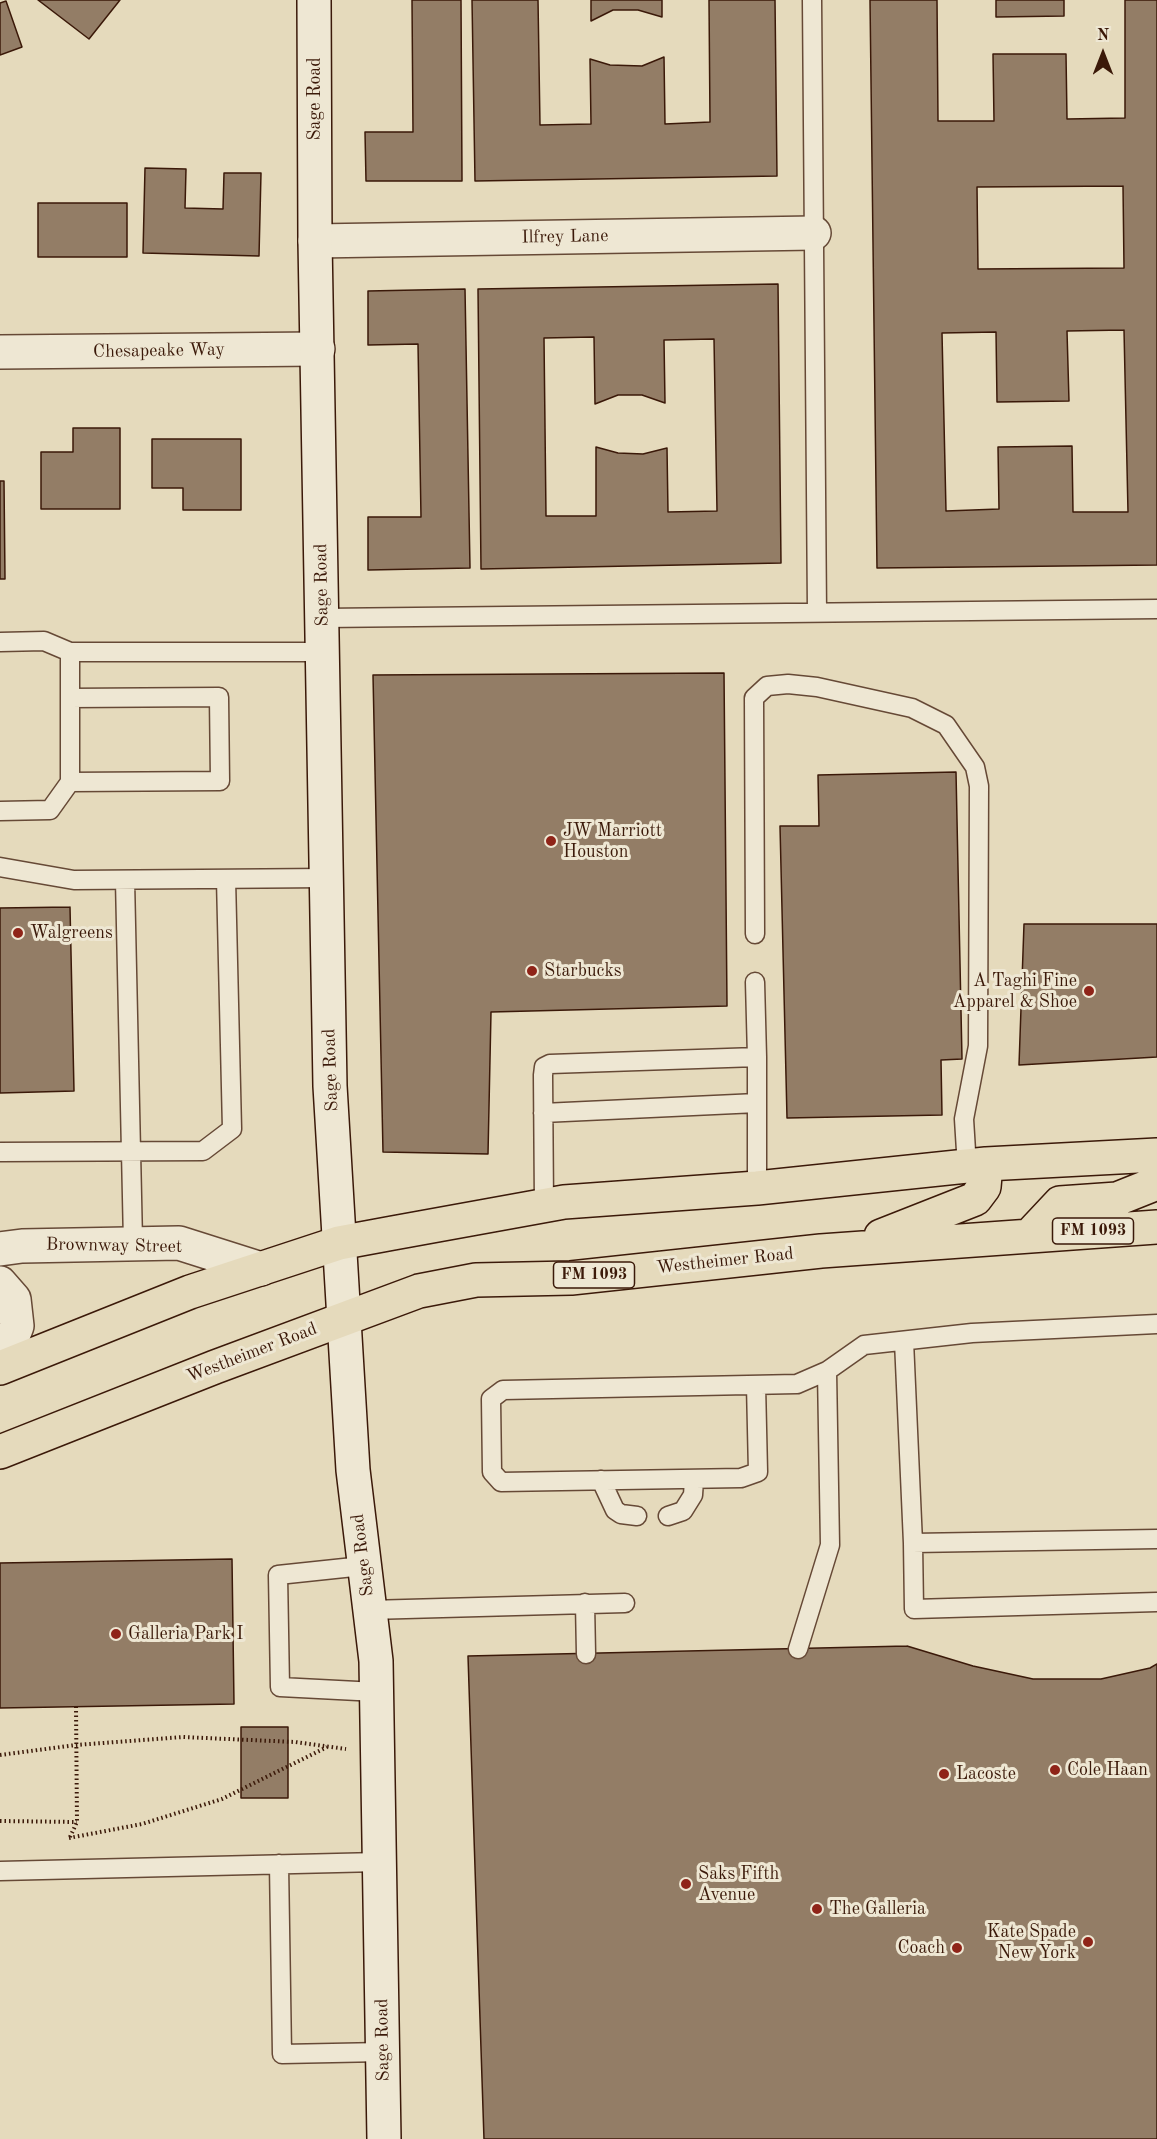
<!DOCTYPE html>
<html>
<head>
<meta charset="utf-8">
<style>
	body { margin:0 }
	#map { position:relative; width:1157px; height:2139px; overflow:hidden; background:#e5dabc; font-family:"Old Standard TT",serif }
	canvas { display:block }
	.north { position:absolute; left:1073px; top:24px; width:60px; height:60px; -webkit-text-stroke:4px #eee7d3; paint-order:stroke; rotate:0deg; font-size:16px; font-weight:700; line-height:24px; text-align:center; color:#3b1909 }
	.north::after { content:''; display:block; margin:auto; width:21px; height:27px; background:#3b1909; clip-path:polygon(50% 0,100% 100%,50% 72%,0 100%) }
</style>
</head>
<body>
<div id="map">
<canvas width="1157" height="2139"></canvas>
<div class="north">N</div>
</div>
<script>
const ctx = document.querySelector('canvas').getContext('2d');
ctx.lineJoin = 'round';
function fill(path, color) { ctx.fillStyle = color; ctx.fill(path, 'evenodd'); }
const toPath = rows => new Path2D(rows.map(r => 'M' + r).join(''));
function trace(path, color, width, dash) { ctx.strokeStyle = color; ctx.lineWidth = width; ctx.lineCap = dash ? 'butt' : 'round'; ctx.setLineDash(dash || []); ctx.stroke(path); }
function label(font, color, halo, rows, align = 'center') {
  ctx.font = font + ' "Old Standard TT",serif'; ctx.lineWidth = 6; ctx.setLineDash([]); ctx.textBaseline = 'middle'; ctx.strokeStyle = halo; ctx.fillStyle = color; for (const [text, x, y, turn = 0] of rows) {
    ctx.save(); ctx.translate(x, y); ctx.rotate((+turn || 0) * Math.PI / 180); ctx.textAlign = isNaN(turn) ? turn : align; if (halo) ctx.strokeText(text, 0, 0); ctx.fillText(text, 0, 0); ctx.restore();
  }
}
const building = toPath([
	[38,0,120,0,89,39,38,0],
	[412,0,461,0,462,181,366,181,365,132,413,132,412,0],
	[472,0,538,0,540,125,591,124,590,59,610,65,642,66,664,57,665,124,710,122,709,0,775,0,777,176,475,181,472,0],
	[591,0,662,0,662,17,638,10,613,10,591,21,591,0],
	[870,0,937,0,938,121,994,121,993,54,1066,54,1067,119,1125,118,1125,0,1157,0,1157,565,877,568,870,0],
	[1123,186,1124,268,978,269,977,187,1123,186],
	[1124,330,1128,512,1073,512,1072,446,998,447,999,509,946,511,942,333,996,332,997,402,1069,401,1067,331,1124,330],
	[996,0,1064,0,1064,16,996,17,996,0],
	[6,1,22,47,0,55,0,3,6,1],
	[145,168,186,169,185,208,223,209,224,173,261,173,259,256,143,253,145,168],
	[38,203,127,203,127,257,38,257,38,203],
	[778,284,781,563,481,569,478,289,778,284],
	[594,337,595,404,618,395,642,395,665,403,664,340,714,339,717,511,668,512,667,448,643,454,618,453,596,447,596,516,546,516,544,338,594,337],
	[465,289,470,568,368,570,368,517,421,517,418,344,368,345,368,291,465,289],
	[73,428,120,428,120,509,41,509,41,452,73,452,73,428],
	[152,439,241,439,241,510,183,510,183,488,152,488,152,439],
	[0,481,4,481,5,579,0,579,0,481],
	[724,673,727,1006,491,1012,488,1154,383,1152,373,675,724,673],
	[956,772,962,1059,941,1060,942,1115,787,1118,780,826,819,826,818,775,956,772],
	[70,907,74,1091,0,1093,0,908,70,907],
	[1024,924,1157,924,1157,1057,1019,1065,1024,924],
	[232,1559,234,1704,0,1708,0,1563,232,1559],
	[907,1646,973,1666,1033,1679,1101,1679,1150,1668,1157,1664,1157,2139,484,2139,468,1656,907,1646],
	[241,1727,288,1727,288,1798,241,1798,241,1727]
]);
const path = toPath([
	[0,1755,76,1745,183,1737,295,1742,346,1749],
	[0,1821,77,1822],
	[70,1837,77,1822,76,1707],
	[69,1838,142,1824,222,1799,327,1747]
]);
const service = toPath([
	[812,0,817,612],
	[323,618,1157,609],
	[0,642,44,641,70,652,323,652],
	[70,652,70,782],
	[0,811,50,810,70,782,220,781,219,697,70,698],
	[0,867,74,880,327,878],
	[125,880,133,1242],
	[755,934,754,698,767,686,788,684,817,687,912,708,946,725,975,767,979,786,978,1046,964,1119,967,1167],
	[755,982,757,1057],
	[543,1113,757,1103],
	[0,1152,203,1151,232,1129,226,879],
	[544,1206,543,1075,544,1067,550,1064,757,1057,757,1188],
	[904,1341,913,1543,1157,1539],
	[756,1385,758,1472,741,1478,501,1482,492,1472,491,1399,503,1390,797,1384,827,1371,864,1345,972,1333,1157,1324],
	[601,1480,615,1510,621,1514,637,1516],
	[668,1516,683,1511,693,1495,694,1480],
	[913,1543,914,1609,1157,1602],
	[363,1566,278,1575,280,1687,377,1692],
	[585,1603,586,1654],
	[369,1610,625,1603],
	[798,1649,830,1545,827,1371],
	[279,1864,282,2054,383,2052],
	[0,1871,379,1862]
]);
const minor = toPath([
	[315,241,814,233],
	[0,352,318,349],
	[0,1249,22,1246,179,1243,261,1269],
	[0,1283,14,1299,17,1326,1,1367]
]);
const secondary = toPath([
	[314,0,315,241,330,1086,353,1470,376,1661,384,2139]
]);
const primary = toPath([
	[1030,1235,1060,1203,1117,1199,1157,1183],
	[881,1236,975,1199,984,1187,986,1164],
	[0,1368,190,1292,339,1243,393,1233,564,1202,757,1188,986,1164,1157,1155],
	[0,1452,215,1367,419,1291,476,1280,571,1278,821,1251,1157,1227]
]);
const markers = [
	[551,841,6,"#8f2418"],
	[18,933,6,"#8f2418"],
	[532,971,6,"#8f2418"],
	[1089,991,6,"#8f2418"],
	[116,1634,6,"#8f2418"],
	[1055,1770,6,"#8f2418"],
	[944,1774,6,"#8f2418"],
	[686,1884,6,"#8f2418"],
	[817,1909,6,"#8f2418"],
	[1088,1942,6,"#8f2418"],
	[957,1948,6,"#8f2418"]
];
const shields = [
	[1093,1231,81],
	[594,1275,81]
];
const shieldNames = [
	["FM 1093",1093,1231],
	["FM 1093",594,1275]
];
const streetNames = [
	["Sage Road",315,99,-90],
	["Ilfrey Lane",565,237,-1],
	["Chesapeake Way",159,351,-1],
	["Sage Road",322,585,-91],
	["Sage Road",331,1070,-92],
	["Brownway Street",114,1246,1],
	["Westheimer Road",725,1261,-6],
	["Westheimer Road",252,1353,-21],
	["Sage Road",363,1555,-97],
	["Sage Road",383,2040,-91]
];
const poiNames = [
	["JW Marriott",563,831],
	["Houston",563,852],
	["Walgreens",30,933],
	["Starbucks",544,971],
	["A Taghi Fine",1077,981,"right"],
	["Apparel & Shoe",1077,1002,"right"],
	["Galleria Park I",128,1634],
	["Cole Haan",1067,1770],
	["Lacoste",956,1774],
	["Saks Fifth",698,1874],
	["Avenue",698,1895],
	["The Galleria",829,1909],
	["Kate Spade",1076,1932,"right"],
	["New York",1076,1953,"right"],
	["Coach",945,1948,"right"]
];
fill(building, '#937d66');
trace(building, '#3b1909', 1.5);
trace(service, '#664936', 21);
trace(minor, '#664936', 36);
trace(secondary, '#3b1909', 36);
trace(primary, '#3b1909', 36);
trace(path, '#3b1909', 4, [1.5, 3]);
trace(service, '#eee7d3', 18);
trace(minor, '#eee7d3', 33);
trace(secondary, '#eee7d3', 33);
trace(primary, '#e5dabc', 33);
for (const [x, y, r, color] of markers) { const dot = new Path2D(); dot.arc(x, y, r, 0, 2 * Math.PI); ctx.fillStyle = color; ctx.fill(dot); trace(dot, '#eee7d3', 2); }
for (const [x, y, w] of shields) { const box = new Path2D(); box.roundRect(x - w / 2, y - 13, w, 26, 4.5); ctx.fillStyle = '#eee7d3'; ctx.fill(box); trace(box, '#3b1909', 1.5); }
label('bold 16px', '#3b1909', null, shieldNames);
label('18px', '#3b1909', '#eee7d3', streetNames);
label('18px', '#3b1909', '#eee7d3', poiNames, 'left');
</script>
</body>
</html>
